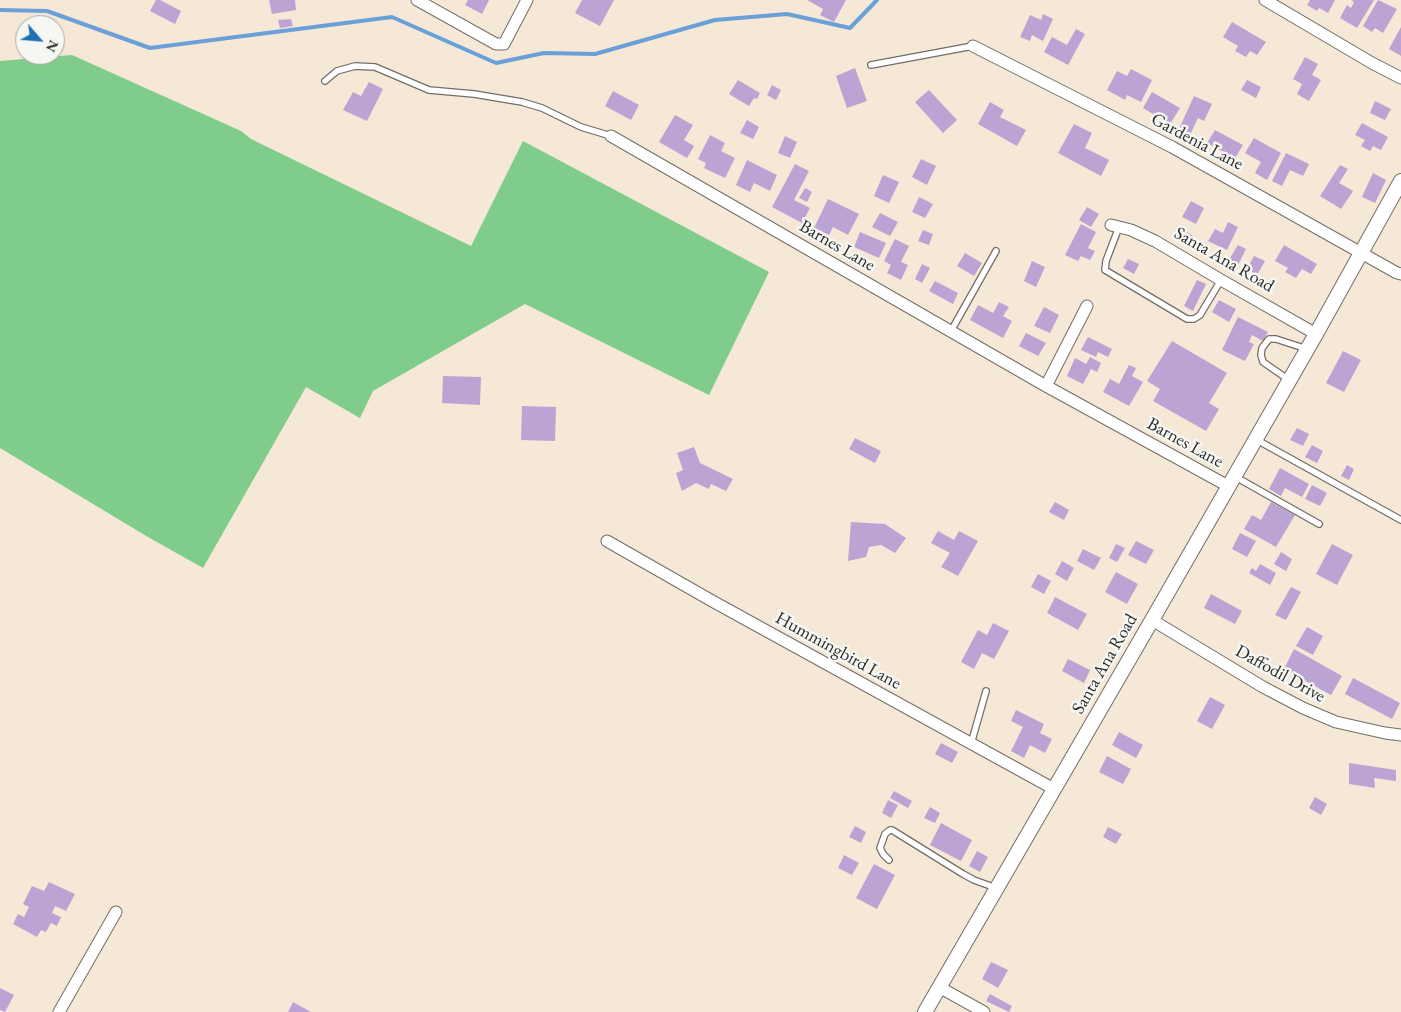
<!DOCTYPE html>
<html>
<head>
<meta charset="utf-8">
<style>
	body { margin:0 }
	#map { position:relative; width:1401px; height:1012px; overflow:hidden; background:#f5e8d7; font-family:"EB Garamond",serif }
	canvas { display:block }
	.north { position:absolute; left:15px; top:15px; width:50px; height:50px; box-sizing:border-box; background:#f6f6f2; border:1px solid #a5a5a2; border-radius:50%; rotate:117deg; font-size:14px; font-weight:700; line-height:20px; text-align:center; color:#2b2b2b }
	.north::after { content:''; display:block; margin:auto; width:18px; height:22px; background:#1f6fb2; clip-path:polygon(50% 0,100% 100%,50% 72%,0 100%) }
</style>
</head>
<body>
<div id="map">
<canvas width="1401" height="1012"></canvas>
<div class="north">N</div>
</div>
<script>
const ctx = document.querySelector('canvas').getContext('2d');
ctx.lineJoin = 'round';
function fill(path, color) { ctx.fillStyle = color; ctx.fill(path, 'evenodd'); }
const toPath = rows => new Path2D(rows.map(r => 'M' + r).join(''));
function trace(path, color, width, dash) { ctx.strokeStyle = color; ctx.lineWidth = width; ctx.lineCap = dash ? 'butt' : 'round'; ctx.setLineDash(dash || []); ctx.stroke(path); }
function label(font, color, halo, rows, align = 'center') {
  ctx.font = font + ' "EB Garamond",serif'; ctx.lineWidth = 5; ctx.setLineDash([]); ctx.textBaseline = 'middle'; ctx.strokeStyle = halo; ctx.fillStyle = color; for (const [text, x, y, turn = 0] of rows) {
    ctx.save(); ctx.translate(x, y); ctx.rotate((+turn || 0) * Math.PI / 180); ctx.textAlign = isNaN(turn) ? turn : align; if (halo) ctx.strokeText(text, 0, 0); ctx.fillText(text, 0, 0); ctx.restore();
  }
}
const green = toPath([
	[72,55,241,131,251,139,471,246,523,141,769,272,709,395,525,304,373,391,360,418,306,387,203,568,148,537,0,448,0,61]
]);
const stream = toPath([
	[0,10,47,11,150,48,392,17,496,63,544,53,595,54,715,20,787,14,850,28,877,0]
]);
const building = toPath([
	[156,0,160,0,181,11,175,24,150,11],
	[269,0,295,0,296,10,272,14],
	[468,0,489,0,482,14,465,5],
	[582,0,614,0,600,26,575,13],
	[807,0,846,0,834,22,820,15,823,9],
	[1310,0,1335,0,1328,13,1319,8,1317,11,1307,5],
	[1351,0,1374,0,1357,28,1340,18,1347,5,1351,8,1354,2],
	[1378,0,1397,9,1383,33,1375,28,1372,32,1363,26],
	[1043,14,1053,19,1043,41,1032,35,1030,41,1020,37,1030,15,1041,20],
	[291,19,293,26,280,28,278,20],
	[1232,22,1266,42,1257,55,1250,51,1246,57,1235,51,1238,46,1223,37],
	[1401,27,1401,56,1389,49],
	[1076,29,1085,34,1068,65,1044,52,1052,37,1067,45],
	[1305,57,1318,64,1312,75,1321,80,1309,101,1297,94,1302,84,1293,79],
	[855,68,867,101,847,108,836,76],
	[1131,69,1152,80,1141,102,1127,95,1125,100,1107,90,1117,71,1127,76],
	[738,80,760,93,757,99,754,98,749,106,729,94],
	[1247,80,1261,87,1256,98,1241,90],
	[369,82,383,89,367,121,343,110,353,92,361,96],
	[772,85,781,90,776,100,767,95],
	[929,90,957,120,943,133,915,102],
	[613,91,639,105,631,120,605,106],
	[1152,92,1180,108,1170,124,1143,108],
	[1194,96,1212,104,1204,121,1198,118,1189,137,1178,131],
	[1375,101,1391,109,1385,120,1370,113],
	[990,102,1004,110,1000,117,1026,130,1017,146,978,124],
	[675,115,693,125,684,140,694,146,687,158,659,142],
	[747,120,759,127,753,139,740,133],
	[1362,123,1388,137,1381,150,1373,146,1370,151,1361,146,1365,140,1355,135],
	[1074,124,1092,133,1085,148,1109,160,1101,176,1058,153],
	[1215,130,1243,145,1235,158,1207,143],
	[710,135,725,143,721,151,735,158,725,178,704,168,706,163,698,159],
	[785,136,797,142,790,158,778,153],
	[1254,138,1281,153,1267,180,1255,173,1261,162,1245,153],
	[1286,153,1309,164,1303,176,1290,170,1282,186,1272,181],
	[921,159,936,166,927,185,912,177],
	[747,160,777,175,770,191,754,183,750,192,736,185],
	[795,164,809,171,794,200,810,208,802,223,772,207],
	[1340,165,1348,169,1339,183,1353,191,1341,209,1320,196],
	[1373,173,1386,180,1375,203,1362,197],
	[883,175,899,182,889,203,874,196],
	[805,188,812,192,807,202,799,198],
	[919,197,933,204,925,218,912,212],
	[828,199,859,214,848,235,833,227,829,235,814,228],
	[1191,201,1204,208,1196,224,1182,217],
	[1087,207,1099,214,1091,227,1079,220],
	[880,213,898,222,890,236,872,227],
	[1228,222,1238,227,1227,250,1208,241,1215,229,1223,233],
	[1081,224,1096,232,1088,248,1095,251,1090,260,1081,256,1078,261,1065,255],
	[923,230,933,234,929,245,918,241],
	[1185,231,1193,236,1187,245,1179,240],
	[860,232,886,243,879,258,854,247],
	[895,239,909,246,901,262,908,265,901,280,887,273,891,265,884,261],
	[1238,245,1246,249,1236,269,1227,263],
	[1284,245,1317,264,1311,274,1302,269,1296,278,1285,272,1288,268,1275,261],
	[965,253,982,263,974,276,957,266],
	[1254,256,1265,261,1257,275,1247,269],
	[1128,259,1139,264,1134,274,1123,268],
	[1032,261,1045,267,1036,287,1024,281],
	[922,264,930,268,922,283,915,279],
	[1197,280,1206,284,1193,311,1184,306],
	[935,281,958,293,953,304,929,291],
	[1219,300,1236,309,1229,322,1212,312],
	[999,302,1009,307,1003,316,1012,321,1003,338,970,320,978,305,993,313],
	[1044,307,1059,315,1050,333,1034,326],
	[1238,317,1268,332,1263,341,1252,335,1249,342,1254,344,1245,361,1222,350],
	[1026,333,1046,343,1038,356,1019,346],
	[1088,337,1112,349,1108,357,1098,352,1096,357,1081,350],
	[1172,341,1227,373,1209,403,1219,409,1206,431,1153,401,1160,389,1147,381],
	[1343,351,1361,360,1344,392,1326,383],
	[1090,357,1101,363,1097,372,1091,369,1083,384,1067,376,1075,358,1086,364],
	[1129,365,1136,368,1132,376,1143,382,1129,406,1103,392,1110,379,1119,384],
	[443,376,481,377,480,405,442,403],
	[522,406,556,407,555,441,521,440],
	[1297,428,1309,434,1303,446,1290,440],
	[855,438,881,451,875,463,849,449],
	[1312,445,1323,451,1317,463,1305,457],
	[694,447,700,463,733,479,726,491,711,484,709,489,696,483,682,491,676,473,683,470,677,453],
	[1347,465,1354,469,1349,480,1341,476],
	[1280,468,1309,484,1302,497,1285,488,1281,496,1269,489],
	[1312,485,1327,493,1320,506,1305,499],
	[1055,502,1069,510,1064,520,1049,512],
	[1271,502,1295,515,1276,547,1244,529,1252,515,1261,520],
	[851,522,885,524,906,538,895,553,881,545,869,547,866,557,848,561],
	[938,531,954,540,959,531,978,541,958,576,941,567,950,553,931,543],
	[1240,533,1256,541,1247,557,1232,549],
	[1136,541,1154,550,1146,564,1128,555],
	[1116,544,1125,548,1117,562,1109,558],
	[1332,544,1353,555,1337,585,1316,574],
	[1083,549,1101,558,1094,570,1077,561],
	[1281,552,1292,559,1286,571,1274,564],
	[1062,561,1074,568,1067,581,1055,574],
	[1260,564,1276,573,1270,585,1249,573,1252,568,1256,571],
	[1116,572,1138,584,1127,604,1105,592],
	[1038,574,1051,581,1044,594,1031,587],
	[1291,587,1301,592,1286,620,1275,615],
	[1211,594,1242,611,1235,624,1204,608],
	[1055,597,1087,614,1078,630,1047,613],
	[993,623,1009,631,994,659,982,653,974,669,961,662,978,630,987,635],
	[1307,627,1323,636,1313,655,1296,646],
	[1294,649,1342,676,1331,695,1284,669],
	[1068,659,1090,670,1084,683,1062,671],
	[1353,678,1400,703,1392,719,1345,694],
	[1210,697,1225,705,1212,729,1197,721],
	[1016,710,1044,724,1040,733,1052,739,1045,753,1030,745,1024,758,1011,751,1023,727,1011,721],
	[1119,732,1143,745,1136,758,1112,745],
	[941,743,958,752,952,763,935,754],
	[1107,756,1131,769,1123,784,1099,772],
	[1349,763,1396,770,1396,781,1374,778,1375,788,1349,784],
	[894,791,912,801,908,808,890,798],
	[1315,797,1327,804,1321,815,1309,808],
	[888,800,898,805,891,818,882,813],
	[930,807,940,813,935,823,924,818],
	[941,823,972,840,961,861,930,845],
	[855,826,866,832,861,843,849,837],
	[1108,827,1122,834,1116,844,1103,837],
	[977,851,988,857,980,872,969,866],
	[844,855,859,863,852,875,838,868],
	[874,864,895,875,877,909,856,898],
	[49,882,75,894,66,911,55,906,52,913,61,917,57,926,51,923,46,932,41,930,37,937,13,924,18,914,24,917,29,907,23,904,32,886,44,891],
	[991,962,1008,970,998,988,982,979],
	[0,988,14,995,5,1012,0,1010],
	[990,994,1012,1006,1009,1012,986,1001],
	[293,1002,311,1012,288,1012]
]);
const service = toPath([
	[871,65,973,46],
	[325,81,337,71,355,66,375,67,429,90,474,94,522,102,542,108,581,127,611,136],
	[1119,227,1106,261,1105,270,1187,319,1194,319,1200,315,1221,280],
	[951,331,996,251],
	[1289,380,1263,362,1261,355,1262,348,1269,339,1276,339,1307,349],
	[1257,440,1401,520],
	[1234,476,1319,524],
	[971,744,986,691],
	[889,860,883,854,880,848,885,834,890,830,892,830,963,874,974,880,996,888]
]);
const minor = toPath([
	[417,0,496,44,504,44,527,0],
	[1265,0,1372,63,1401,78],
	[973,46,1172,147,1397,273,1401,274],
	[611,136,1046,386,1228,486],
	[1111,225,1131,230,1155,241,1221,280,1316,334],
	[1046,386,1087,306],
	[607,541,714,602,1054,789],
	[1152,620,1263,687,1303,708,1336,722,1385,733,1401,735],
	[939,987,984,1012],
	[59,1012,116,912]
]);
const tertiary = toPath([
	[925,1012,1152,620,1316,334,1401,181]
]);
const streetNames = [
	["Gardenia Lane",1197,142,28],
	["Barnes Lane",837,246,30],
	["Santa Ana Road",1224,260,30],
	["Barnes Lane",1185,443,29],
	["Hummingbird Lane",838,651,29],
	["Santa Ana Road",1105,664,-60],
	["Daffodil Drive",1280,674,29]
];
fill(green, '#7fcc8b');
trace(stream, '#6aa0d7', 4);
fill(building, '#bba4d3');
trace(service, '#726d67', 8);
trace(minor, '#726d67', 13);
trace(tertiary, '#726d67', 16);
trace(service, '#fff', 5.5);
trace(minor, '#fff', 11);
trace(tertiary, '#fff', 14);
label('18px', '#2b2b2b', '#f6f6f2', streetNames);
</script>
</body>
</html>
